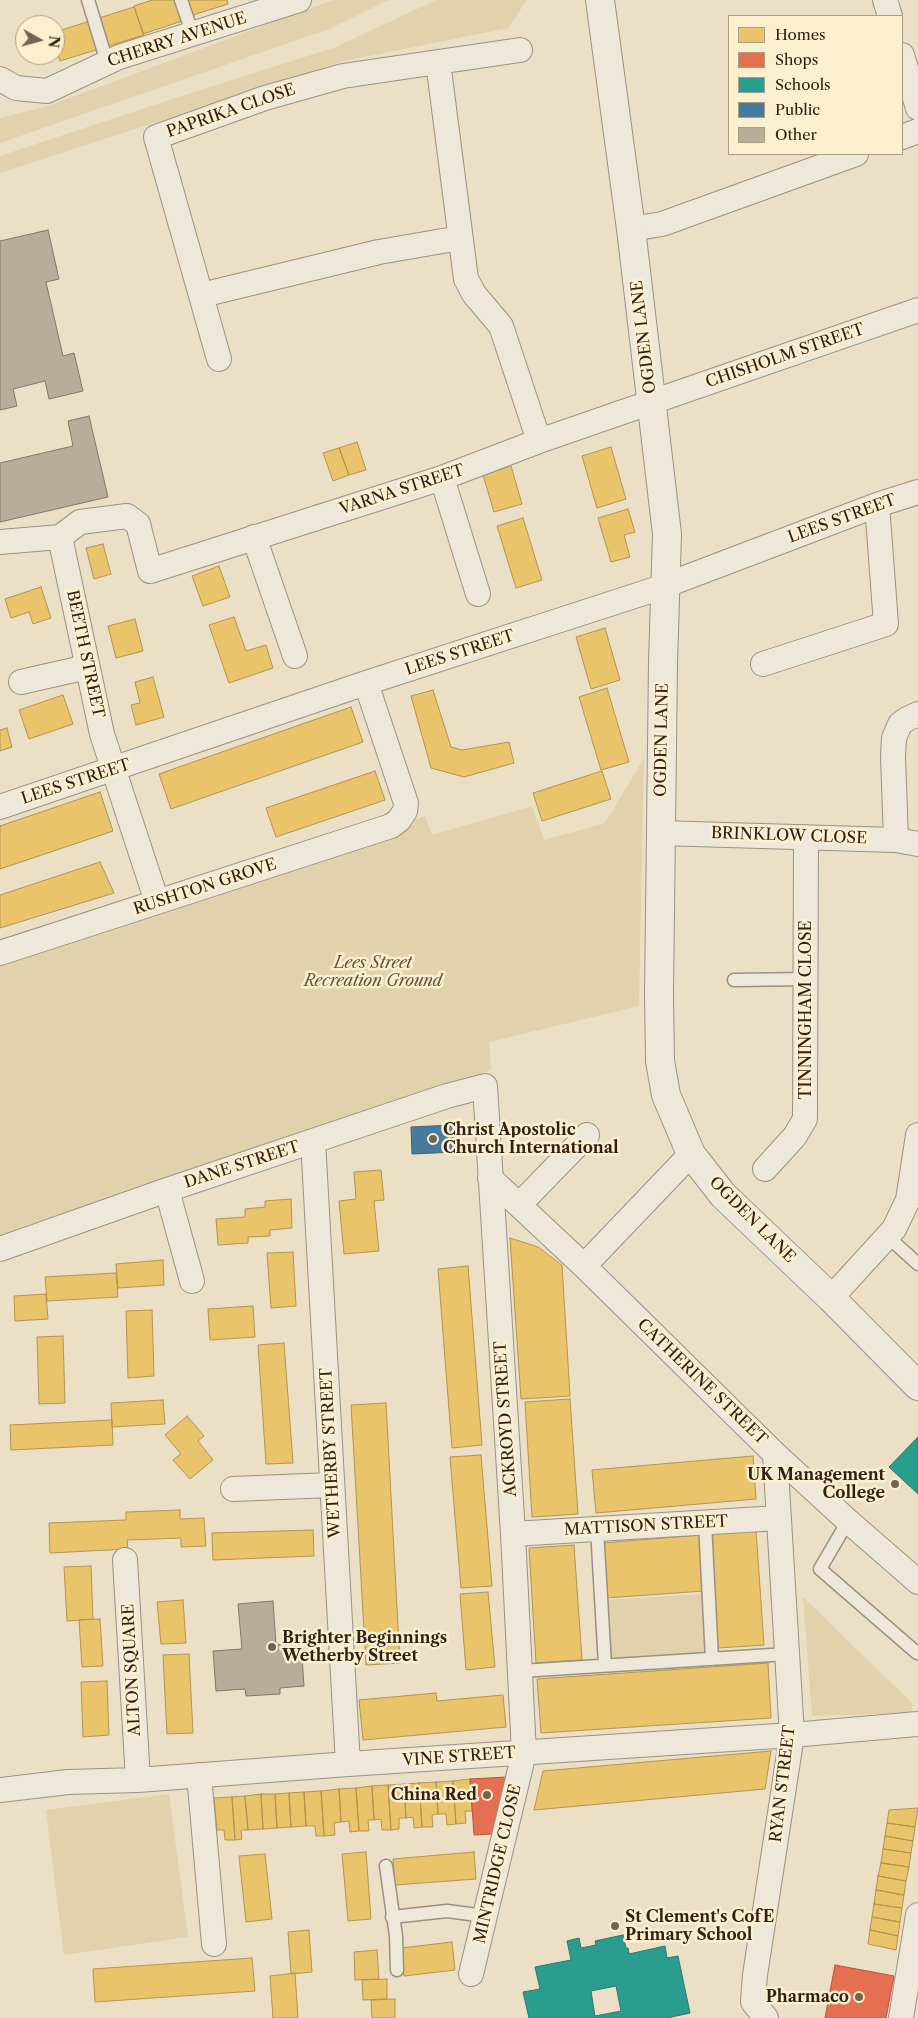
<!DOCTYPE html>
<html>
<head>
<meta charset="utf-8">
<style>
	body { margin:0 }
	#map { position:relative; width:918px; height:2018px; overflow:hidden; background:#ebe0c5; font-family:"Libre Caslon Text",serif }
	canvas { display:block }
	.legend { position:absolute; left:728px; top:15px; width:175px; height:140px; box-sizing:border-box; background:#fcefd0; border:1px solid #ac9c84; margin:0; padding:6px 9px; list-style:none; font-size:15px; color:#332013 }
	.legend li { display:flex; align-items:center; gap:10px; height:25px }
	.legend b { width:25px; border:1px solid #ac9c84 }
	.north { position:absolute; left:15px; top:15px; width:50px; height:50px; box-sizing:border-box; background:#fcefd0; border:1px solid #ac9c84; border-radius:50%; rotate:97deg; font-size:14px; font-weight:700; line-height:20px; text-align:center; color:#332013 }
	.north::after { content:''; display:block; margin:auto; width:18px; height:22px; background:#736351; clip-path:polygon(50% 0,100% 100%,50% 72%,0 100%) }
</style>
</head>
<body>
<div id="map">
<canvas width="918" height="2018"></canvas>
<ul class="legend">
<li><b style="height:14px;background:#e9c46a"></b>Homes</li>
<li><b style="height:14px;background:#e76f51"></b>Shops</li>
<li><b style="height:14px;background:#2a9d8f"></b>Schools</li>
<li><b style="height:14px;background:#457b9d"></b>Public</li>
<li><b style="height:14px;background:#b6ad9b"></b>Other</li>
</ul>
<div class="north">N</div>
</div>
<script>
const ctx = document.querySelector('canvas').getContext('2d');
ctx.lineJoin = 'round';
function fill(path, color) { ctx.fillStyle = color; ctx.fill(path, 'evenodd'); }
const toPath = rows => new Path2D(rows.map(r => 'M' + r).join(''));
function trace(path, color, width, dash) { ctx.strokeStyle = color; ctx.lineWidth = width; ctx.lineCap = dash ? 'butt' : 'round'; ctx.setLineDash(dash || []); ctx.stroke(path); }
function label(font, color, halo, rows, align = 'center') {
  ctx.font = font + ' "Libre Caslon Text",serif'; ctx.lineWidth = 5; ctx.setLineDash([]); ctx.textBaseline = 'middle'; ctx.strokeStyle = halo; ctx.fillStyle = color; for (const [text, x, y, turn = 0] of rows) {
    ctx.save(); ctx.translate(x, y); ctx.rotate((+turn || 0) * Math.PI / 180); ctx.textAlign = isNaN(turn) ? turn : align; if (halo) ctx.strokeText(text, 0, 0); ctx.fillText(text, 0, 0); ctx.restore();
  }
}
const green = toPath([
	[333,0,389,0,329,29,0,143,0,118,48,106],
	[436,0,527,0,508,28,344,61,0,173,0,156,163,102,336,47],
	[644,758,639,1006,489,1042,491,1070,0,1238,0,963,425,816,432,835,532,806,544,840,605,823],
	[703,1594,708,1652,611,1659,607,1600],
	[803,1597,913,1704,912,1713,812,1716],
	[169,1794,188,1937,64,1955,46,1810]
]);
const homes = toPath([
	[152,0,175,0,182,21,143,34,134,6,152,0],
	[185,0,227,0,228,4,190,16,185,0],
	[134,7,144,35,105,47,96,19,134,7],
	[90,21,99,49,60,61,55,44,55,32,90,21],
	[357,442,366,470,349,475,339,448,357,442],
	[611,447,626,499,597,508,582,456,611,447],
	[339,448,349,475,333,481,323,453,339,448],
	[511,466,522,504,494,512,483,475,511,466],
	[628,509,635,532,624,535,630,557,611,562,598,518,628,509],
	[523,518,542,580,516,588,497,526,523,518],
	[103,544,111,574,94,579,86,548,103,544],
	[219,566,230,597,203,606,192,576,219,566],
	[41,587,51,618,33,624,29,612,11,618,5,599,41,587],
	[234,617,246,651,266,645,273,668,229,683,209,625,234,617],
	[135,619,143,651,116,658,108,626,135,619],
	[605,628,620,680,591,689,576,637,605,628],
	[153,677,164,717,136,725,131,705,140,703,135,682,153,677],
	[607,688,629,762,601,770,579,697,607,688],
	[433,690,451,747,462,750,509,742,514,763,464,777,431,768,411,696,433,690],
	[63,695,73,724,29,739,19,710,63,695],
	[351,707,363,742,171,809,159,774,351,707],
	[7,728,12,747,0,751,0,730,7,728],
	[375,771,385,800,276,837,266,808,375,771],
	[602,771,611,799,542,821,533,793,602,771],
	[100,792,113,831,0,869,0,826,100,792],
	[100,862,114,893,0,928,0,895,100,862],
	[381,1170,384,1200,374,1201,379,1251,344,1254,339,1201,356,1199,354,1172,381,1170],
	[291,1199,292,1228,270,1230,270,1236,248,1237,248,1243,218,1245,216,1219,245,1217,245,1209,265,1207,265,1201,291,1199],
	[510,1238,538,1247,562,1265,570,1396,521,1399,510,1238],
	[293,1252,296,1306,271,1308,267,1253,293,1252],
	[163,1260,164,1285,118,1288,116,1264,163,1260],
	[468,1266,482,1445,452,1448,438,1269,468,1266],
	[116,1273,118,1297,47,1301,45,1277,116,1273],
	[46,1294,48,1319,15,1321,14,1296,46,1294],
	[253,1306,255,1337,210,1340,208,1309,253,1306],
	[152,1310,154,1376,128,1378,126,1311,152,1310],
	[63,1336,65,1403,39,1404,37,1337,63,1336],
	[284,1343,293,1463,266,1464,258,1345,284,1343],
	[570,1399,578,1514,532,1517,525,1402,570,1399],
	[163,1400,165,1424,112,1427,111,1403,163,1400],
	[386,1403,400,1663,366,1665,351,1405,386,1403],
	[187,1416,204,1436,198,1441,213,1460,190,1479,173,1460,181,1454,165,1435,187,1416],
	[112,1420,113,1445,11,1450,10,1425,112,1420],
	[481,1455,492,1586,461,1588,450,1457,481,1455],
	[753,1456,756,1499,596,1513,592,1470,753,1456],
	[180,1510,180,1519,204,1518,206,1546,181,1547,181,1538,127,1540,128,1549,50,1553,49,1523,126,1520,126,1512,180,1510],
	[313,1530,314,1556,213,1560,212,1533,313,1530],
	[756,1530,764,1645,718,1648,710,1533,756,1530],
	[700,1535,704,1591,606,1598,602,1543,700,1535],
	[574,1545,582,1660,536,1663,529,1548,574,1545],
	[91,1566,93,1619,67,1621,64,1567,91,1566],
	[488,1592,495,1667,466,1670,460,1594,488,1592],
	[183,1600,186,1643,161,1644,157,1602,183,1600],
	[100,1619,103,1666,82,1667,79,1620,100,1619],
	[189,1654,193,1733,167,1734,163,1655,189,1654],
	[768,1663,771,1718,541,1733,537,1679,768,1663],
	[107,1681,109,1735,83,1737,81,1682,107,1681],
	[436,1693,437,1701,503,1695,506,1727,363,1740,359,1700,436,1693],
	[771,1751,765,1789,534,1810,543,1771,771,1751],
	[470,1779,472,1811,465,1811,466,1823,456,1824,453,1781,470,1779],
	[453,1781,456,1824,447,1825,446,1814,438,1814,436,1782,453,1781],
	[436,1782,438,1814,432,1815,433,1827,422,1827,419,1783,436,1782],
	[419,1783,422,1827,414,1828,413,1817,406,1818,404,1784,419,1783],
	[404,1784,406,1818,399,1818,399,1829,391,1830,388,1785,404,1784],
	[388,1785,391,1830,382,1830,381,1819,374,1820,372,1786,388,1785],
	[372,1786,374,1820,368,1820,369,1831,359,1831,356,1788,372,1786],
	[356,1788,359,1831,350,1832,349,1821,341,1822,339,1789,356,1788],
	[339,1789,341,1822,334,1823,335,1835,324,1836,321,1791,339,1789],
	[321,1791,324,1836,316,1836,315,1826,306,1826,304,1792,321,1791],
	[304,1792,306,1826,291,1827,289,1793,304,1792],
	[289,1793,291,1827,277,1828,275,1794,289,1793],
	[261,1794,275,1794,277,1828,263,1829,261,1794],
	[261,1794,263,1829,248,1830,245,1796,261,1794],
	[245,1796,248,1830,241,1830,242,1839,235,1840,232,1797,245,1796],
	[232,1797,235,1840,225,1840,224,1830,217,1830,214,1798,232,1797],
	[918,1808,915,1827,887,1823,889,1810,918,1808],
	[887,1823,915,1827,913,1841,885,1836,887,1823],
	[885,1836,913,1841,911,1853,883,1849,885,1836],
	[883,1849,911,1853,909,1867,881,1863,883,1849],
	[366,1852,371,1919,348,1921,342,1854,366,1852],
	[474,1852,476,1879,395,1885,393,1859,474,1852],
	[265,1854,272,1919,246,1922,239,1856,265,1854],
	[881,1863,909,1867,906,1881,878,1876,881,1863],
	[878,1876,906,1881,904,1895,876,1890,878,1876],
	[876,1890,904,1895,902,1908,874,1904,876,1890],
	[874,1904,902,1908,900,1922,872,1917,874,1904],
	[872,1917,900,1922,898,1936,870,1930,872,1917],
	[309,1930,312,1972,291,1974,288,1932,309,1930],
	[870,1930,898,1936,896,1950,868,1944,870,1930],
	[452,1942,455,1970,404,1976,401,1948,452,1942],
	[377,1950,379,1979,355,1980,354,1952,377,1950],
	[252,1958,255,1991,95,2002,93,1969,252,1958],
	[295,1973,298,2018,273,2018,270,1976,295,1973],
	[387,1979,387,1999,363,2000,362,1980,387,1979],
	[395,1999,395,2018,372,2018,371,2000,395,1999]
]);
const shops = toPath([
	[507,1777,492,1834,474,1835,470,1779,507,1777],
	[835,1965,894,1976,886,2018,825,2018,835,1965]
]);
const schools = toPath([
	[918,1437,918,1494,889,1467,918,1437],
	[623,1935,626,1948,628,1948,629,1954,665,1946,667,1958,678,1956,690,2013,667,2018,529,2018,523,1992,540,1989,535,1967,571,1960,567,1941,579,1938,581,1948,596,1945,595,1941,623,1935],
	[616,1986,621,2011,595,2016,591,1991,616,1986]
]);
const public = toPath([
	[454,1125,455,1152,412,1154,411,1127,454,1125]
]);
const building = toPath([
	[48,230,59,279,46,282,63,356,74,353,83,391,49,399,45,381,13,389,17,406,0,410,0,241,48,230],
	[89,416,108,497,0,522,0,463,73,446,68,421,89,416],
	[273,1601,276,1645,301,1643,304,1686,280,1688,280,1694,246,1696,245,1689,216,1691,213,1651,242,1649,238,1604,273,1601]
]);
const service = toPath([
	[88,0,107,62],
	[181,0,193,35],
	[734,980,807,979],
	[887,1236,918,1264],
	[848,1521,820,1569,917,1653],
	[705,1523,712,1659],
	[597,1529,605,1665],
	[521,1671,787,1654],
	[386,1866,396,1936,397,1970],
	[392,1917,447,1911,485,1916]
]);
const minor = toPath([
	[885,0,890,16],
	[520,50,438,62,466,279,474,294,501,326,539,441],
	[902,55,918,108],
	[0,79,16,88,47,91,119,57,299,0],
	[902,137,918,131],
	[631,229,662,224,856,154],
	[202,295,379,252,460,238],
	[219,359,156,137,265,98,343,76,438,62],
	[442,478,478,594],
	[60,537,102,734,157,902],
	[254,537,295,656],
	[0,542,60,537,80,522,127,516,138,524,150,571,442,478,539,441,918,310],
	[763,664,886,624,877,505],
	[21,682,87,667],
	[0,807,366,683,656,589,877,505,918,492],
	[660,833,896,840,918,844],
	[896,840,893,757,894,738,900,724,907,719,918,714],
	[0,953,391,826,399,820,405,811,406,803,366,683],
	[313,1141,348,1764],
	[765,1169,795,1136,805,1119,806,837],
	[490,1178,584,1266,775,1454,848,1521,918,1582],
	[167,1190,192,1281],
	[519,1205,587,1135],
	[0,1249,167,1190,447,1096,485,1086,513,1534,524,1753,471,1974],
	[584,1266,691,1154],
	[831,1298,894,1229,908,1200,918,1135],
	[233,1489,332,1485],
	[513,1534,779,1518],
	[125,1560,138,1780],
	[199,1775,214,1944],
	[0,1790,68,1782,138,1780,348,1764,792,1735,918,1724],
	[766,2018,753,2002,755,1975,792,1735,775,1454],
	[901,2018,918,1915]
]);
const tertiary = toPath([
	[600,0,631,229,667,534,663,663,659,995,660,1061,666,1095,691,1154,723,1195,831,1298,918,1386]
]);
const markers = [
	[433,1139,5,"#736351"],
	[895,1484,5,"#736351"],
	[272,1647,5,"#736351"],
	[487,1795,5,"#736351"],
	[615,1926,5,"#736351"],
	[859,1997,5,"#736351"]
];
const streetNames = [
	["CHERRY AVENUE",177,40,-18],
	["PAPRIKA CLOSE",231,111,-19],
	["OGDEN LANE",644,337,-97],
	["CHISHOLM STREET",785,356,-19],
	["VARNA STREET",402,490,-18],
	["LEES STREET",842,519,-20],
	["LEES STREET",460,653,-18],
	["BEETH STREET",85,654,78],
	["OGDEN LANE",662,740,-89],
	["LEES STREET",76,782,-18],
	["BRINKLOW CLOSE",789,836,2],
	["RUSHTON GROVE",205,887,-18],
	["TINNINGHAM CLOSE",806,1010,-90],
	["DANE STREET",242,1165,-18],
	["OGDEN LANE",752,1220,45],
	["CATHERINE STREET",702,1382,44],
	["ACKROYD STREET",506,1419,-94],
	["WETHERBY STREET",331,1453,-93],
	["MATTISON STREET",646,1526,-3],
	["ALTON SQUARE",132,1670,-93],
	["VINE STREET",459,1757,-4],
	["RYAN STREET",783,1784,-83],
	["MINTRIDGE CLOSE",498,1864,-77]
];
const parkNames = [
	["Lees Street",373,963],
	["Recreation Ground",373,981]
];
const poiNames = [
	["Christ Apostolic",443,1130],
	["Church International",443,1148],
	["UK Management",885,1475,"right"],
	["College",885,1493,"right"],
	["Brighter Beginnings",282,1638],
	["Wetherby Street",282,1656],
	["China Red",477,1795,"right"],
	["St Clement's CofE",625,1917],
	["Primary School",625,1935],
	["Pharmaco",849,1997,"right"]
];
fill(green, '#e1d1ad');
fill(homes, '#e9c46a');
trace(homes, '#b29350', 1);
fill(shops, '#e76f51');
trace(shops, '#b1573e', 1);
fill(schools, '#2a9d8f');
trace(schools, '#2d786a', 1);
fill(public, '#457b9d');
trace(public, '#406074', 1);
fill(building, '#b6ad9b');
trace(building, '#807869', 1);
trace(service, '#9a9181', 15);
trace(minor, '#9a9181', 26);
trace(tertiary, '#9a9181', 30);
trace(service, '#eee8da', 12);
trace(minor, '#eee8da', 24);
trace(tertiary, '#eee8da', 28);
for (const [x, y, r, color] of markers) { const dot = new Path2D(); dot.arc(x, y, r, 0, 2 * Math.PI); ctx.fillStyle = color; ctx.fill(dot); trace(dot, '#fcefd0', 2); }
label('16px', '#332013', '#fcefd0', streetNames);
label('italic 16px', '#65513c', '#fcefd0', parkNames);
label('bold 16px', '#332013', '#fcefd0', poiNames, 'left');
</script>
</body>
</html>
